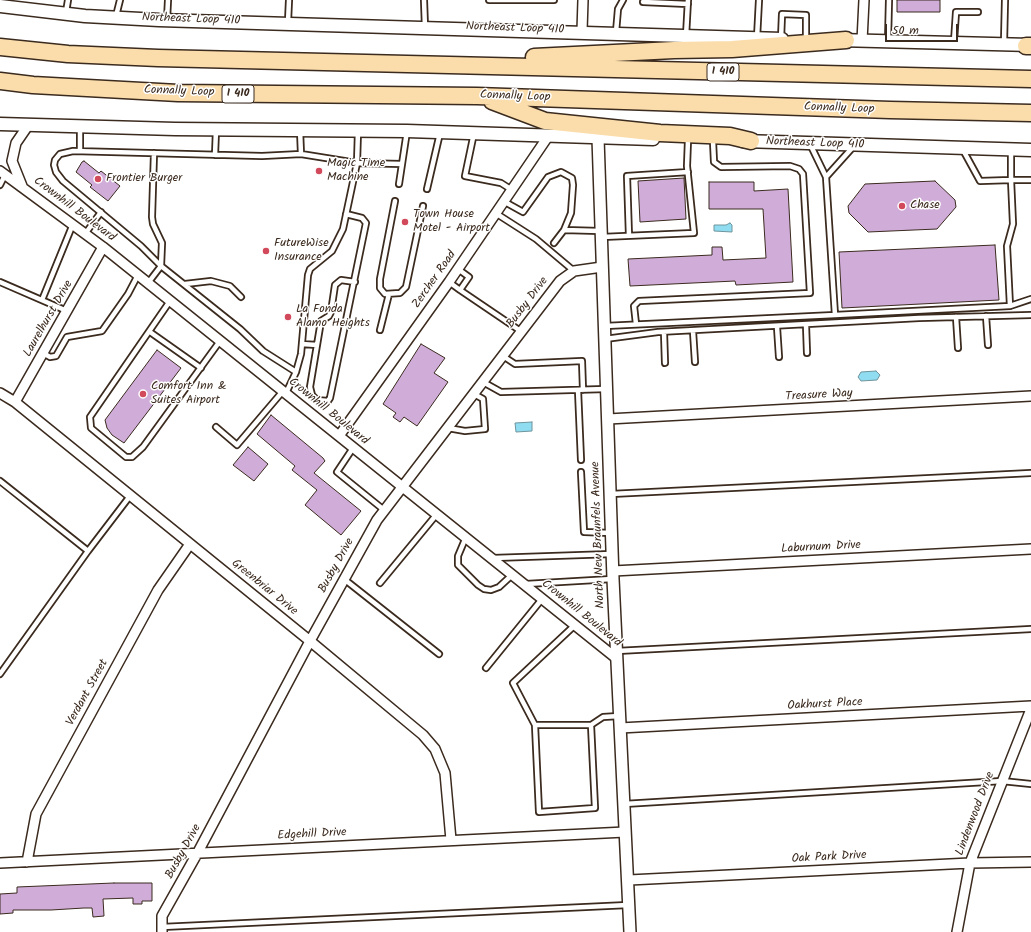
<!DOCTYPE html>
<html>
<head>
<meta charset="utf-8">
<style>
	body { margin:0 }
	#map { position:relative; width:1031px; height:932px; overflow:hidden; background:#fff; font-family:Kalam,sans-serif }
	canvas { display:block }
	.scale { position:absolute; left:885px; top:24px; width:73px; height:18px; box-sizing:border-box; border:2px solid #3b2a1e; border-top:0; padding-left:5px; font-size:12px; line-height:14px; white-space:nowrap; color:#3b2a1e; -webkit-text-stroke:3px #fff; paint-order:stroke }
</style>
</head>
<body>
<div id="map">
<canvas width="1031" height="932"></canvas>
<div class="scale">50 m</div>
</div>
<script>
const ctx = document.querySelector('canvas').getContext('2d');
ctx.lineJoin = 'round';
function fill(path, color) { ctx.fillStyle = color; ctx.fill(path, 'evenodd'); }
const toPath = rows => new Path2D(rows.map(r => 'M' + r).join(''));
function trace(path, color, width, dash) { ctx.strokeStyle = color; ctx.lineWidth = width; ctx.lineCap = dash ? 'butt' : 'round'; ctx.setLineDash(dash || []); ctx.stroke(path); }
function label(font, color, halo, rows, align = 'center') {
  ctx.font = font + ' Kalam,sans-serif'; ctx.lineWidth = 3; ctx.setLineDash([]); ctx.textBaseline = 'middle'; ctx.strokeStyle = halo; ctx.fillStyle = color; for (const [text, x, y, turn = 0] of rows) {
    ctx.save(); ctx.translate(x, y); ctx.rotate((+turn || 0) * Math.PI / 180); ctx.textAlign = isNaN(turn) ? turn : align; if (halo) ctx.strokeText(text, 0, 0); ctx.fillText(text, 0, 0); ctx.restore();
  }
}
const water = toPath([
	[730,223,732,225,732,232,714,231,714,225,726,225,730,223],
	[876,371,880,375,877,380,861,381,858,377,861,372,876,371],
	[532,422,532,431,516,432,515,423,532,422]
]);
const building = toPath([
	[897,0,940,0,940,12,897,12,897,0],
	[84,161,99,173,101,171,120,186,108,201,90,187,92,185,76,172,82,162,84,161],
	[684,178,686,219,640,222,638,181,684,178],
	[935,181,955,200,956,207,937,229,868,232,849,213,848,206,865,184,935,181],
	[709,182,754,182,754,191,788,189,793,282,736,285,735,281,630,286,628,259,712,255,712,247,722,247,723,260,766,258,763,209,709,209,709,182],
	[995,245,999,300,842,308,839,252,995,245],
	[421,344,445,358,434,373,448,382,417,426,404,417,400,422,393,417,396,413,383,404,421,344],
	[157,350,181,368,124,443,112,435,107,428,105,420,157,350],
	[271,415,323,458,325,461,314,473,361,511,341,535,305,505,317,490,292,470,295,466,257,434,271,415],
	[248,447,268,464,254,481,233,465,248,447],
	[114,883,152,883,152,901,142,901,142,904,133,904,133,898,103,899,104,916,93,917,92,908,84,908,51,910,13,910,13,913,0,914,0,894,17,893,17,887,114,883]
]);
const service = toPath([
	[424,0,425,27],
	[489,0,554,0],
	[643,2,688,4],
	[66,12,68,0],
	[116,16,120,0],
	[167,20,168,0],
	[288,22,289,0],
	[616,32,618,9,623,0],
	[686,36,688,0],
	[757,38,759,0],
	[781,39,782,14,806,15,806,41],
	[888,40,889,0],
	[954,42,956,12,978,12],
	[1004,43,1005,0],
	[80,127,80,151],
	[300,130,301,154],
	[474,133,465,176,501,183,512,190],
	[810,144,826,177,853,147],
	[963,150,980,181,1011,180,1011,151],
	[215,155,216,130],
	[826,177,835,315,1010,306,1031,299],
	[399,184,407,131],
	[0,185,5,175],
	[427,189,440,133],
	[395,201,380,279,380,288,385,294,400,293,406,287,423,206],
	[505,202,523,212,548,177,561,172,572,178,573,185,571,213,564,230,554,243],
	[497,214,536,239,574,271],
	[564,230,600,231],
	[85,234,101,212],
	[629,236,627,176,688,172],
	[602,237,694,233,687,166,688,140],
	[0,282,67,311],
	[449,282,460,290,469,277,458,269],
	[148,283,161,266,162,243,153,224,152,217,154,153],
	[185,284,211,281,230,286,241,297],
	[460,290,522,332],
	[42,300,73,224],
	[170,301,90,417,91,428,126,457,132,457,143,447,220,341],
	[1010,306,1007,246,1013,224,1011,180,1031,180],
	[986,316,988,345],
	[956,317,958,348],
	[636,324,634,306,639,301,810,293,803,174,799,169,790,166,721,167,714,162,713,141],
	[806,325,807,353],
	[605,326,835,315],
	[777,327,779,357],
	[380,330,389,294],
	[693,331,695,362],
	[150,332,201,368],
	[664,332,665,363],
	[605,339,658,332,919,318,1031,315],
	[302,344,317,345,310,387,312,395,317,400,328,401,330,398,366,223,362,218,346,214],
	[317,345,321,321,329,316,331,312,335,285,341,280,355,282],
	[43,353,50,357,56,356,67,337,102,331,128,294,138,275],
	[503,356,515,364,582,361,583,390],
	[296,372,263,351,240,329,161,266,141,246,63,181,56,172,54,165,55,160,60,154,73,151,262,156,301,154,357,163,402,164],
	[483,382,501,392,606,389],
	[578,390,581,460],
	[286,393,296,372,301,354,308,275,310,269,332,251,343,229,357,163,358,131],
	[216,427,237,445,283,391],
	[448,428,465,431,485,429,483,399,474,394],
	[353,448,337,472,384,510],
	[581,472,584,532,611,533],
	[0,481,88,551],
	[611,494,1031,473],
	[466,537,458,556,458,565,478,585,484,589,491,590,499,587,512,575],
	[493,558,612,554],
	[344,579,439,654],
	[380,583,437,514],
	[526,584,612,579],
	[575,625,513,683,535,725,591,725,603,717,619,716],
	[617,651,1031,629],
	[486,668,542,599],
	[0,674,88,551,130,496],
	[535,725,539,812,595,808,591,725],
	[624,804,1002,781,1031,784],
	[162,927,628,905]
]);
const minor = toPath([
	[582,31,583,0],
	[862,41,864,0],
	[0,171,103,247,616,658],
	[22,186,12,161,16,143,27,127],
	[0,393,15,402,310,641,423,735,435,749,445,773,451,840],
	[15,402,103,247],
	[608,419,1031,396],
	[339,436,449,282,549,135],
	[613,571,1031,549],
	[620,728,1031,706],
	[27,862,36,814,158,590,190,544],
	[0,863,625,832],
	[629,880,970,863,1031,862],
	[162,932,162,916,198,852,310,641,377,520,560,281,574,271,602,267],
	[957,932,970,863,1031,709]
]);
const tertiary = toPath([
	[598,138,613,579,630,932]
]);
const secondary = toPath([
	[0,6,85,16,159,20,782,39],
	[838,40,1031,45],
	[0,124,175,129,407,131,653,139],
	[743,141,1031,150]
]);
const motorway = toPath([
	[1026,46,1031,46],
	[0,47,68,54,158,58,1031,79],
	[534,57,674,50,732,49,846,40],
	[0,81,33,85,178,93,477,96,890,110,1031,113],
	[492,101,545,121,660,133,730,136,751,141]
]);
const markers = [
	[319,171,4,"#d1495b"],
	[98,179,4,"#d1495b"],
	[902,206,4,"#d1495b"],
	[405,222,4,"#d1495b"],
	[266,251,4,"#d1495b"],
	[288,317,4,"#d1495b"],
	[143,394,4,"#d1495b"]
];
const shields = [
	[723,72,32],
	[238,94,32]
];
const shieldNames = [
	["I 410",723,72],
	["I 410",238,94]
];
const streetNames = [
	["Northeast Loop 410",191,20,2],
	["Northeast Loop 410",515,29,2],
	["Connally Loop",179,92,2],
	["Connally Loop",515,97,2],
	["Connally Loop",839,109,2],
	["Northeast Loop 410",815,144,2],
	["Crownhill Boulevard",74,210,37],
	["Zercher Road",435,280,-55],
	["Busby Drive",528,303,-53],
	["Laurelhurst Drive",49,319,-60],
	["Treasure Way",819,396,-3],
	["Crownhill Boulevard",328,412,39],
	["North New Braunfels Avenue",599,535,-92],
	["Laburnum Drive",821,548,-3],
	["Busby Drive",337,566,-61],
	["Greenbriar Drive",264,588,39],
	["Crownhill Boulevard",581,614,39],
	["Verdant Street",88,693,-61],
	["Oakhurst Place",825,705,-3],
	["Lindenwood Drive",976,814,-69],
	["Edgehill Drive",312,835,-3],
	["Busby Drive",184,852,-61],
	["Oak Park Drive",829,858,-3]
];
const poiNames = [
	["Magic Time",327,164],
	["Machine",327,178],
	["Frontier Burger",106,179],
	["Chase",910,206],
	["Town House",413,215],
	["Motel - Airport",413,229],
	["FutureWise",274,244],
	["Insurance",274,258],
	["La Fonda",296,310],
	["Alamo Heights",296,324],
	["Comfort Inn &",151,387],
	["Suites Airport",151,401]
];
fill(water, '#90dcf1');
trace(water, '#6e959d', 1);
fill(building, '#cfadd8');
trace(building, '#3b2a1e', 1);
trace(service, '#3b2a1e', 8);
trace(minor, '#3b2a1e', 12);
trace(tertiary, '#3b2a1e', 14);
trace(secondary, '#3b2a1e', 15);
trace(motorway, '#3b2a1e', 19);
trace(service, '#fff', 4.5);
trace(minor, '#fff', 9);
trace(tertiary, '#fff', 11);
trace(secondary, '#fff', 12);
trace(motorway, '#faddab', 16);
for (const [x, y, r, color] of markers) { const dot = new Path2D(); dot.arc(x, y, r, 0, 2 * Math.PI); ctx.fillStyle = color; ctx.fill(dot); trace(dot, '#fff', 1.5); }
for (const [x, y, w] of shields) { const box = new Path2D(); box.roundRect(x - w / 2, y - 9, w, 18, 3); ctx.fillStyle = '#fff'; ctx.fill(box); trace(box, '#3b2a1e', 1); }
label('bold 11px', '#3b2a1e', null, shieldNames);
label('12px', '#3b2a1e', '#fff', streetNames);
label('12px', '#3b2a1e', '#fff', poiNames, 'left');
</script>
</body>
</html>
